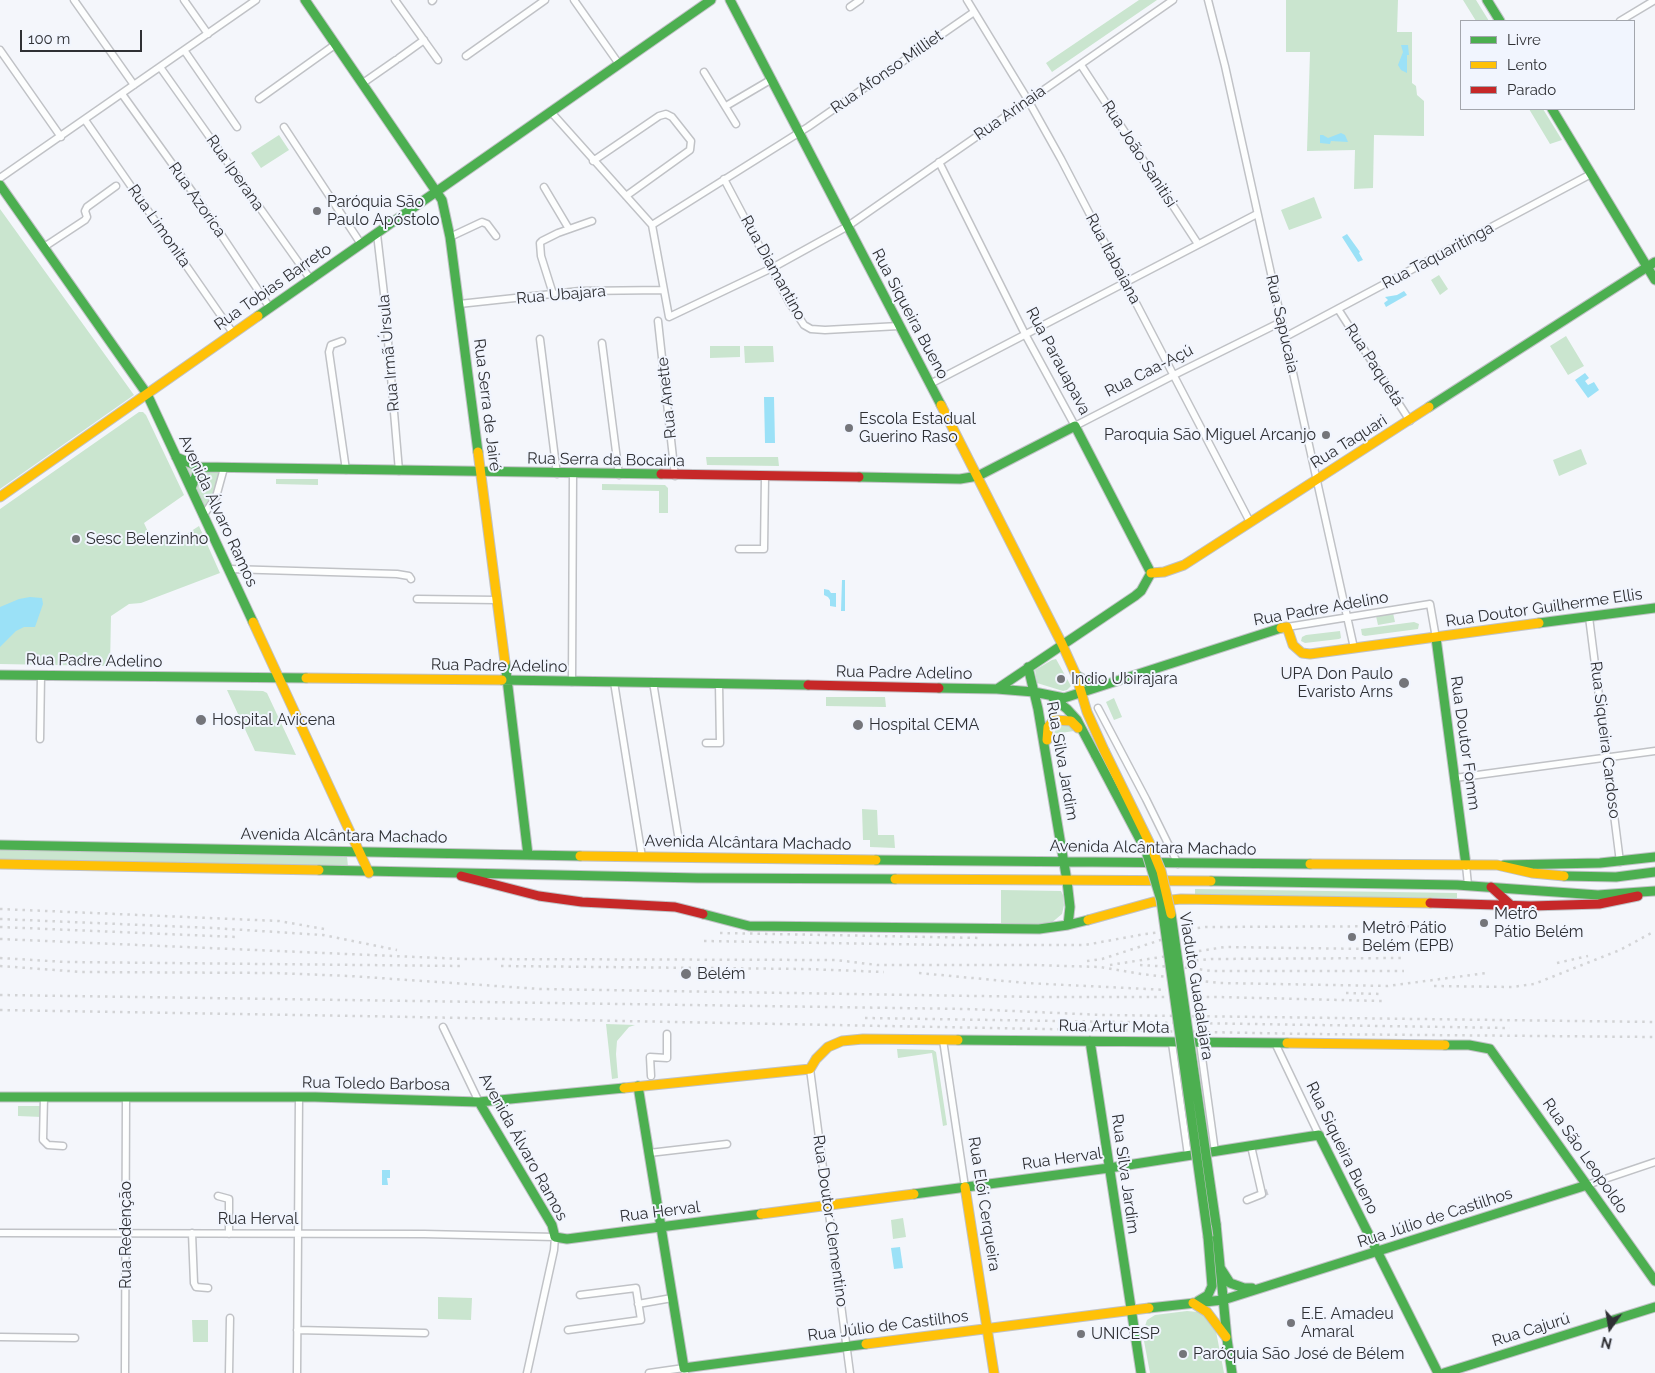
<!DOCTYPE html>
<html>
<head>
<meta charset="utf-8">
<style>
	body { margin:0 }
	#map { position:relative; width:1655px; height:1373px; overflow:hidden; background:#f4f6fb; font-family:Raleway,sans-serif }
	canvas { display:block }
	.legend { position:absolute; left:1460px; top:20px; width:175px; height:90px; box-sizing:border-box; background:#f1f5fe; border:1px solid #a3a6ad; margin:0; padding:6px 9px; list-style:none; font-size:15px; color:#2f3034 }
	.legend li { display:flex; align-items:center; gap:10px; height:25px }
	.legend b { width:25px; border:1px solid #a3a6ad }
	.north { position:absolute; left:1585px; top:1303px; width:50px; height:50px; -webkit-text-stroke:4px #f1f5fe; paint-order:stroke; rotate:193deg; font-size:14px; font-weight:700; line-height:20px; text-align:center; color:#2f3034 }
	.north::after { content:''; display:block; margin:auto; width:18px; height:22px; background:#2f3034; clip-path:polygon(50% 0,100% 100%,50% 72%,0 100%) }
	.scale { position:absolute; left:20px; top:30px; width:122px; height:22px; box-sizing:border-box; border:2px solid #2f3034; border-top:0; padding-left:6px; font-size:15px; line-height:18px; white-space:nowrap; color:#2f3034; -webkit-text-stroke:4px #f1f5fe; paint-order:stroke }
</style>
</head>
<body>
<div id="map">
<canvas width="1655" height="1373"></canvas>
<ul class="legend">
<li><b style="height:6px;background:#4caf50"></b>Livre</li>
<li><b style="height:6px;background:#ffc107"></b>Lento</li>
<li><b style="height:6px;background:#c62828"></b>Parado</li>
</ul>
<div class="north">N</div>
<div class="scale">100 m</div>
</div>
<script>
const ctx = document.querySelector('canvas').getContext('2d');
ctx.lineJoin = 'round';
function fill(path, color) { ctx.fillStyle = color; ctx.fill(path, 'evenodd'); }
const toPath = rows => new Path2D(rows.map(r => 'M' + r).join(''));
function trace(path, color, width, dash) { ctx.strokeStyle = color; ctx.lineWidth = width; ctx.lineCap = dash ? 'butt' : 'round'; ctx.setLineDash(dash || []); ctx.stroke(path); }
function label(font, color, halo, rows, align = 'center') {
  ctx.font = font + ' Raleway,sans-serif'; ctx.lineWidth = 4; ctx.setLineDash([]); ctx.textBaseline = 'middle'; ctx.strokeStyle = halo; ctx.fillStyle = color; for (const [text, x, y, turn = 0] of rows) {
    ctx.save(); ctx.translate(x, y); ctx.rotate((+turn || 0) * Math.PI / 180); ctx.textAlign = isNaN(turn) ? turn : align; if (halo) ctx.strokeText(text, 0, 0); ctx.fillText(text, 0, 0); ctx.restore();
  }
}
const green = toPath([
	[1139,0,1157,0,1052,72,1046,63],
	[1286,0,1398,0,1397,32,1412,32,1412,83,1416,86,1417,95,1424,101,1424,136,1374,135,1373,188,1354,189,1355,150,1307,151,1310,52,1286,52],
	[1463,0,1476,0,1489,21,1476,21],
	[1529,109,1543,109,1562,140,1550,144],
	[279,135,289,150,261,168,251,153],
	[1314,197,1322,218,1289,230,1281,210],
	[0,209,134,395,0,489],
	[1439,275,1448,289,1440,295,1431,280],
	[1566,336,1584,366,1568,375,1550,346],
	[710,346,740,346,740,357,710,358],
	[744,346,773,346,774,362,745,363],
	[139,412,143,412,146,415,184,495,144,523,154,545,166,537,171,544,199,526,220,573,141,603,129,604,111,616,110,666,0,664,0,509],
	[1581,449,1587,464,1559,476,1553,460],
	[706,457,778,457,779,466,707,465],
	[182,468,223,468,219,487,203,512],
	[276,479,318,479,318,485,276,484],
	[602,484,665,485,668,488,668,513,659,513,659,491,602,490],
	[1393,613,1395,622,1378,625,1376,616],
	[1414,622,1419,624,1418,629,1365,636,1362,635,1361,629],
	[1340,631,1341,638,1339,639,1305,643,1301,641,1302,637,1306,635],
	[1056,659,1071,686,1067,690,1063,691,1037,683,1035,670,1052,660],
	[227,690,263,691,267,693,296,755,255,751],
	[826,697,885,697,886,707,826,706],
	[1114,698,1122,717,1114,720,1106,702],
	[1067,723,1074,728,1074,731,1054,734,1056,727],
	[862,809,877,810,878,835,894,835,895,848,870,847,870,840,863,840],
	[427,832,427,843,389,843,389,841],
	[0,849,347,856,348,867,0,859],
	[1195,889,1457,893,1457,898,1195,895],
	[1001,890,1061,891,1063,895,1064,905,1062,914,1050,924,1001,925],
	[606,1024,635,1025,629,1027,617,1041,616,1054,618,1078,612,1079],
	[897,1049,933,1050,936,1052,947,1125,943,1126,932,1053,898,1058],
	[18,1106,42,1106,42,1117,18,1116],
	[903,1218,906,1237,893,1239,891,1220],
	[438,1297,472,1298,471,1320,438,1319],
	[1187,1311,1198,1312,1206,1316,1215,1326,1224,1373,1150,1373,1144,1341,1144,1329,1147,1320,1155,1315],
	[192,1320,208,1320,208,1342,193,1342]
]);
const water = toPath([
	[1401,45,1408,45,1409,55,1407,55,1407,73,1401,70,1398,65,1403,52],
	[1341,133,1345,135,1348,142,1331,141,1330,144,1320,143,1320,135,1323,135,1328,138],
	[1347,234,1360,252,1359,253,1363,260,1358,262,1342,237],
	[1404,291,1407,295,1386,307,1384,303,1388,300,1385,297,1397,295],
	[1585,373,1589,378,1585,381,1588,385,1594,382,1599,390,1588,398,1575,380],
	[764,397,774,397,775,443,765,443],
	[842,580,845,580,845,611,841,611],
	[824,589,829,590,831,593,836,593,836,607,830,606,830,600,828,597,824,595],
	[30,597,42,598,43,604,35,627,24,627,16,631,0,647,0,607,19,599],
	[382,1170,390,1170,390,1178,387,1178,388,1185,382,1185],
	[900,1247,903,1268,894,1269,891,1248]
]);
const streetTunnel = toPath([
	[1262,1194,1270,1191]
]);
const street = toPath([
	[74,0,134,85],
	[184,0,208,34],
	[395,0,438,60],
	[574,0,619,64],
	[967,0,1028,100,1061,159,1250,522],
	[1208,0,1225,66,1354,648],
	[432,1,433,0],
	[850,7,860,0],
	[1620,21,1655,0],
	[0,50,61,137],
	[184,50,237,127],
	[466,56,545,0],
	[399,58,424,40],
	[1081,65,1198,244],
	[160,67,311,280],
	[704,72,736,124],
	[363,83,396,60],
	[122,94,196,197,270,308],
	[259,99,336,44],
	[726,106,772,79],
	[551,112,652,225,669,317,772,268,848,226,1173,0],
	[85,120,233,333],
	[284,127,361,244],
	[593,161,659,116,666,114,672,117,691,141,690,150,626,196],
	[939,162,1025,334,1075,426,1174,375,1281,322],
	[0,178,256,0],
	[724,179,789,302,804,325,811,329,825,330,899,326],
	[544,187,569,229],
	[652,225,808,127,974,12],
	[377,234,384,294,399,471],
	[450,237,482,222,487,224,496,236],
	[44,247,85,220,87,217,85,211,87,207,116,186],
	[553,294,541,256,540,243,542,241,558,233,592,221],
	[459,304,580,291,664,290],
	[1338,309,1410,421],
	[658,321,675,476],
	[1285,337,1591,174],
	[540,339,557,474],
	[342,341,331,345,329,352,346,470],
	[602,343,619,475],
	[930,384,1257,214],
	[203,516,216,497,224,468],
	[739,549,764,549,765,477],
	[229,569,397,574,409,576,411,579],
	[417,599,497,600],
	[1589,617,1620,862],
	[1287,627,1430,604,1436,638],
	[572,682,573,474],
	[614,682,642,857],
	[653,682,678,835],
	[1098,708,1146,799,1178,864],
	[40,739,41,675],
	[706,743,720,743,719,684],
	[1455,778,1655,751],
	[1466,865,1468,885],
	[443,1027,479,1102],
	[943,1040,965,1187],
	[1172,1043,1188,1155],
	[1200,1043,1215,1152],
	[1275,1043,1319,1135],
	[810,1069,850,1373],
	[651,1076,650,1057,667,1058,667,1034],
	[44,1097,43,1140,48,1145,63,1146],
	[649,1153,727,1144],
	[1587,1185,1655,1162],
	[218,1196,229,1199,229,1234],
	[1247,1200,1262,1194,1251,1146],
	[0,1233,424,1234,555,1237,554,1250,527,1373],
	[192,1233,194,1283,196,1287,208,1288],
	[638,1304,672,1298],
	[297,1330,425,1333],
	[568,1330,641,1320,636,1288,580,1295],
	[0,1337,75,1338],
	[125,1373,126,1097],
	[229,1373,230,1318],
	[297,1373,299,1097],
	[649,1373,684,1368,685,1373]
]);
const fast = toPath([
	[305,0,442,200,450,237,478,452],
	[730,0,941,405],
	[1487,0,1500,21],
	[1552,109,1655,280],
	[0,185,147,394,253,622],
	[258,316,711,0],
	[1429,407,1655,262],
	[176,457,200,467,661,474],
	[859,477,960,479,978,476,1075,426,1151,573],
	[191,488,200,467],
	[1539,623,1655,608],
	[1436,638,1466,865],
	[505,662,528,855],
	[1028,667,1038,709,1067,881,1070,907,1068,925],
	[0,675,306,678],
	[1076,675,1089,683,1102,685],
	[502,680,808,685],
	[939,688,997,689,1034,692,1064,698,1281,628],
	[997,689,1135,596,1141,591,1151,573],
	[1053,698,1067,709,1077,720,1096,756],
	[0,845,580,856],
	[876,860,1310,864],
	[1504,865,1600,863,1655,857],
	[319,870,698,878,895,879],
	[1564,876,1616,877,1655,872],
	[1211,881,1457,885,1598,895,1655,891],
	[703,914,749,926,1039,929,1068,925,1088,920],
	[958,1040,1287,1043],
	[1090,1041,1141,1373],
	[1445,1045,1469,1045,1490,1049,1655,1281],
	[638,1086,684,1368,866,1344],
	[0,1097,315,1097,479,1102,624,1088],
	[479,1102,552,1225,555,1237,567,1239,761,1214],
	[914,1194,1109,1168,1319,1135,1438,1373],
	[1216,1224,1227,1339,1232,1373],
	[1221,1269,1230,1283,1244,1288,1252,1288],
	[1198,1301,1208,1295,1212,1286,1208,1237],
	[1149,1308,1223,1300,1587,1185],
	[1444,1373,1655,1307]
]);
const slow = toPath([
	[941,405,1062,644,1076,675,1087,712,1104,750],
	[478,452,505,662],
	[0,497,258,316],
	[1151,573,1164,572,1184,565,1429,407],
	[253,622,369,873],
	[1281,628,1287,627,1293,645,1302,653,1310,654,1539,623],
	[306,678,502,680],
	[1047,740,1048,727,1054,720,1071,721,1078,728],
	[580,856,876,860],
	[0,864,319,870],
	[1310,864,1497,865,1532,873,1564,876],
	[895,879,1211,881],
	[1088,920,1153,902,1181,899,1430,903],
	[1287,1043,1445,1045],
	[624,1088,810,1069,816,1059,828,1047,842,1041,863,1039,958,1040],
	[965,1187,994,1373],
	[761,1214,914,1194],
	[1193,1303,1207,1312,1226,1337],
	[866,1344,1149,1308]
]);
const jam = toPath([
	[661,474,859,477],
	[808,685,939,688],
	[461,876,539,896,582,902,675,907,703,914],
	[1491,887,1512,906],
	[1430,903,1531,906,1599,904,1638,896]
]);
const rail = toPath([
	[0,909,279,921,324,929],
	[0,919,213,928,323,935,397,950],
	[0,927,237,937],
	[720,933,982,938],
	[0,939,463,959,836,960,877,965,1035,965,1100,967,1141,974,1219,983,1388,986,1486,973],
	[704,941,947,945,1085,945,1145,934,1206,927,1440,926],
	[0,958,66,962,464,966],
	[1087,961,1102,959,1173,936],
	[1181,962,1211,959,1404,958],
	[1557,963,1588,956],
	[1110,965,1225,947,1443,950],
	[1140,965,1191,968,1211,971,1404,971],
	[0,966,82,972,275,973,350,976,540,989,1039,997,1218,997,1382,1001],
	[501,966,807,969,884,972],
	[919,973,1026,983,1166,990],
	[1434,986,1512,987,1534,984,1620,950,1655,931],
	[1346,993,1381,994],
	[0,995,967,1009,1103,1015,1655,1022],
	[0,1010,359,1016,1308,1034,1655,1037],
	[865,1018,1510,1028]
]);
const fastBridge = toPath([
	[1096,756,1146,851,1161,900,1208,1237],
	[1171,914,1216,1224]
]);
const slowBridge = toPath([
	[1104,750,1150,844,1161,871,1171,914]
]);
const markers = [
	[317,211,5,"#74757a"],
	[849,428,5,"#74757a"],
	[1326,435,5,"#74757a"],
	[76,539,5,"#74757a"],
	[1061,679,5,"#74757a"],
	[1404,683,6,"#74757a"],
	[201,720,6,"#74757a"],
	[858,725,6,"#74757a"],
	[1484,923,5,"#74757a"],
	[1352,937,5,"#74757a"],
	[686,974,6,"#74757a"],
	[1291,1323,5,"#74757a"],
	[1081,1334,5,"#74757a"],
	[1183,1354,5,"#74757a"]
];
const streetNames = [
	["Rua Afonso Milliet",887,72,-35],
	["Rua Arinaia",1010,113,-35],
	["Rua João Sanitisi",1139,154,57],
	["Rua Iperana",235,173,55],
	["Rua Azorica",197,200,55],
	["Rua Limonita",159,226,55],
	["Rua Taquaritinga",1438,256,-28],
	["Rua Itabaiana",1113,259,62],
	["Rua Diamantino",773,268,61],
	["Rua Tobias Barreto",273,287,-35],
	["Rua Ubajara",561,295,-5],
	["Rua Siqueira Bueno",910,314,62],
	["Rua Sapucaia",1282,324,77],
	["Rua Irmã Úrsula",389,353,-95],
	["Rua Parauapava",1058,361,62],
	["Rua Paquetá",1374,365,57],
	["Rua Caa-Açú",1149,371,-27],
	["Rua Anette",667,398,-96],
	["Rua Serra de Jairé",487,405,83],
	["Rua Taquari",1349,442,-32],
	["Rua Serra da Bocaina",606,460,1],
	["Avenida Álvaro Ramos",218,511,65],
	["Rua Doutor Guilherme Ellis",1544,608,-8],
	["Rua Padre Adelino",1321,609,-10],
	["Rua Padre Adelino",94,661,1],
	["Rua Padre Adelino",499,666,1],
	["Rua Padre Adelino",904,673,1],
	["Rua Siqueira Cardoso",1605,740,83],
	["Rua Doutor Fomm",1465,743,82],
	["Rua Silva Jardim",1062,761,80],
	["Avenida Alcântara Machado",344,836,1],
	["Avenida Alcântara Machado",748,843,1],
	["Avenida Alcântara Machado",1153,848,1],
	["Viaduto Guadalajara",1196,986,81],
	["Rua Artur Mota",1114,1027,1],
	["Rua Toledo Barbosa",376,1084,1],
	["Avenida Álvaro Ramos",523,1147,61],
	["Rua Siqueira Bueno",1342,1148,64],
	["Rua São Leopoldo",1585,1156,55],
	["Rua Herval",1062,1159,-8],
	["Rua Silva Jardim",1125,1174,82],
	["Rua Elói Cerqueira",984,1204,81],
	["Rua Herval",660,1212,-7],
	["Rua Júlio de Castilhos",1435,1218,-18],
	["Rua Herval",258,1219],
	["Rua Doutor Clementino",830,1221,82],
	["Rua Redenção",126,1235,-90],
	["Rua Júlio de Castilhos",888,1326,-7],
	["Rua Cajurú",1531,1330,-17]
];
const poiNames = [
	["Paróquia São",327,202],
	["Paulo Apóstolo",327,220],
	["Escola Estadual",859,419],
	["Guerino Raso",859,437],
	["Paroquia São Miguel Arcanjo",1316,435,"right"],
	["Sesc Belenzinho",86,539],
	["UPA Don Paulo",1393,674,"right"],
	["Evaristo Arns",1393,692,"right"],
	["Indio Ubirajara",1071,679],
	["Hospital Avicena",212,720],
	["Hospital CEMA",869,725],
	["Metrô",1494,914],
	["Pátio Belém",1494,932],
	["Metrô Pátio",1362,928],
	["Belém (EPB)",1362,946],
	["Belém",697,974],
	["E.E. Amadeu",1301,1314],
	["Amaral",1301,1332],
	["UNICESP",1091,1334],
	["Paróquia São José de Bélem",1193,1354]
];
fill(green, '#cae5cf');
fill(water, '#9be1f7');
trace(streetTunnel, '#cdced3', 6, [6, 3]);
trace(street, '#c0c2c6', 9);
trace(fast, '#c0c2c6', 11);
trace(slow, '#c0c2c6', 11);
trace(jam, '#c0c2c6', 11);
trace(street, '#fdfefe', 6);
trace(fast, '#4caf50', 9);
trace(slow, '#ffc107', 9);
trace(jam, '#c62828', 9);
trace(rail, '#d2d3d5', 2.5, [2.5, 5]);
trace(fastBridge, '#c0c2c6', 11, []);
trace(slowBridge, '#c0c2c6', 11, []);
trace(fastBridge, '#4caf50', 9);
trace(slowBridge, '#ffc107', 9);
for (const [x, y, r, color] of markers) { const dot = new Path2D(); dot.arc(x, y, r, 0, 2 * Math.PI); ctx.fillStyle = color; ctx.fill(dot); trace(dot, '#f1f5fe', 2); }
label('16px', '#2f3034', '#f1f5fe', streetNames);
label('16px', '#2f3034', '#f1f5fe', poiNames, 'left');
</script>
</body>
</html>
